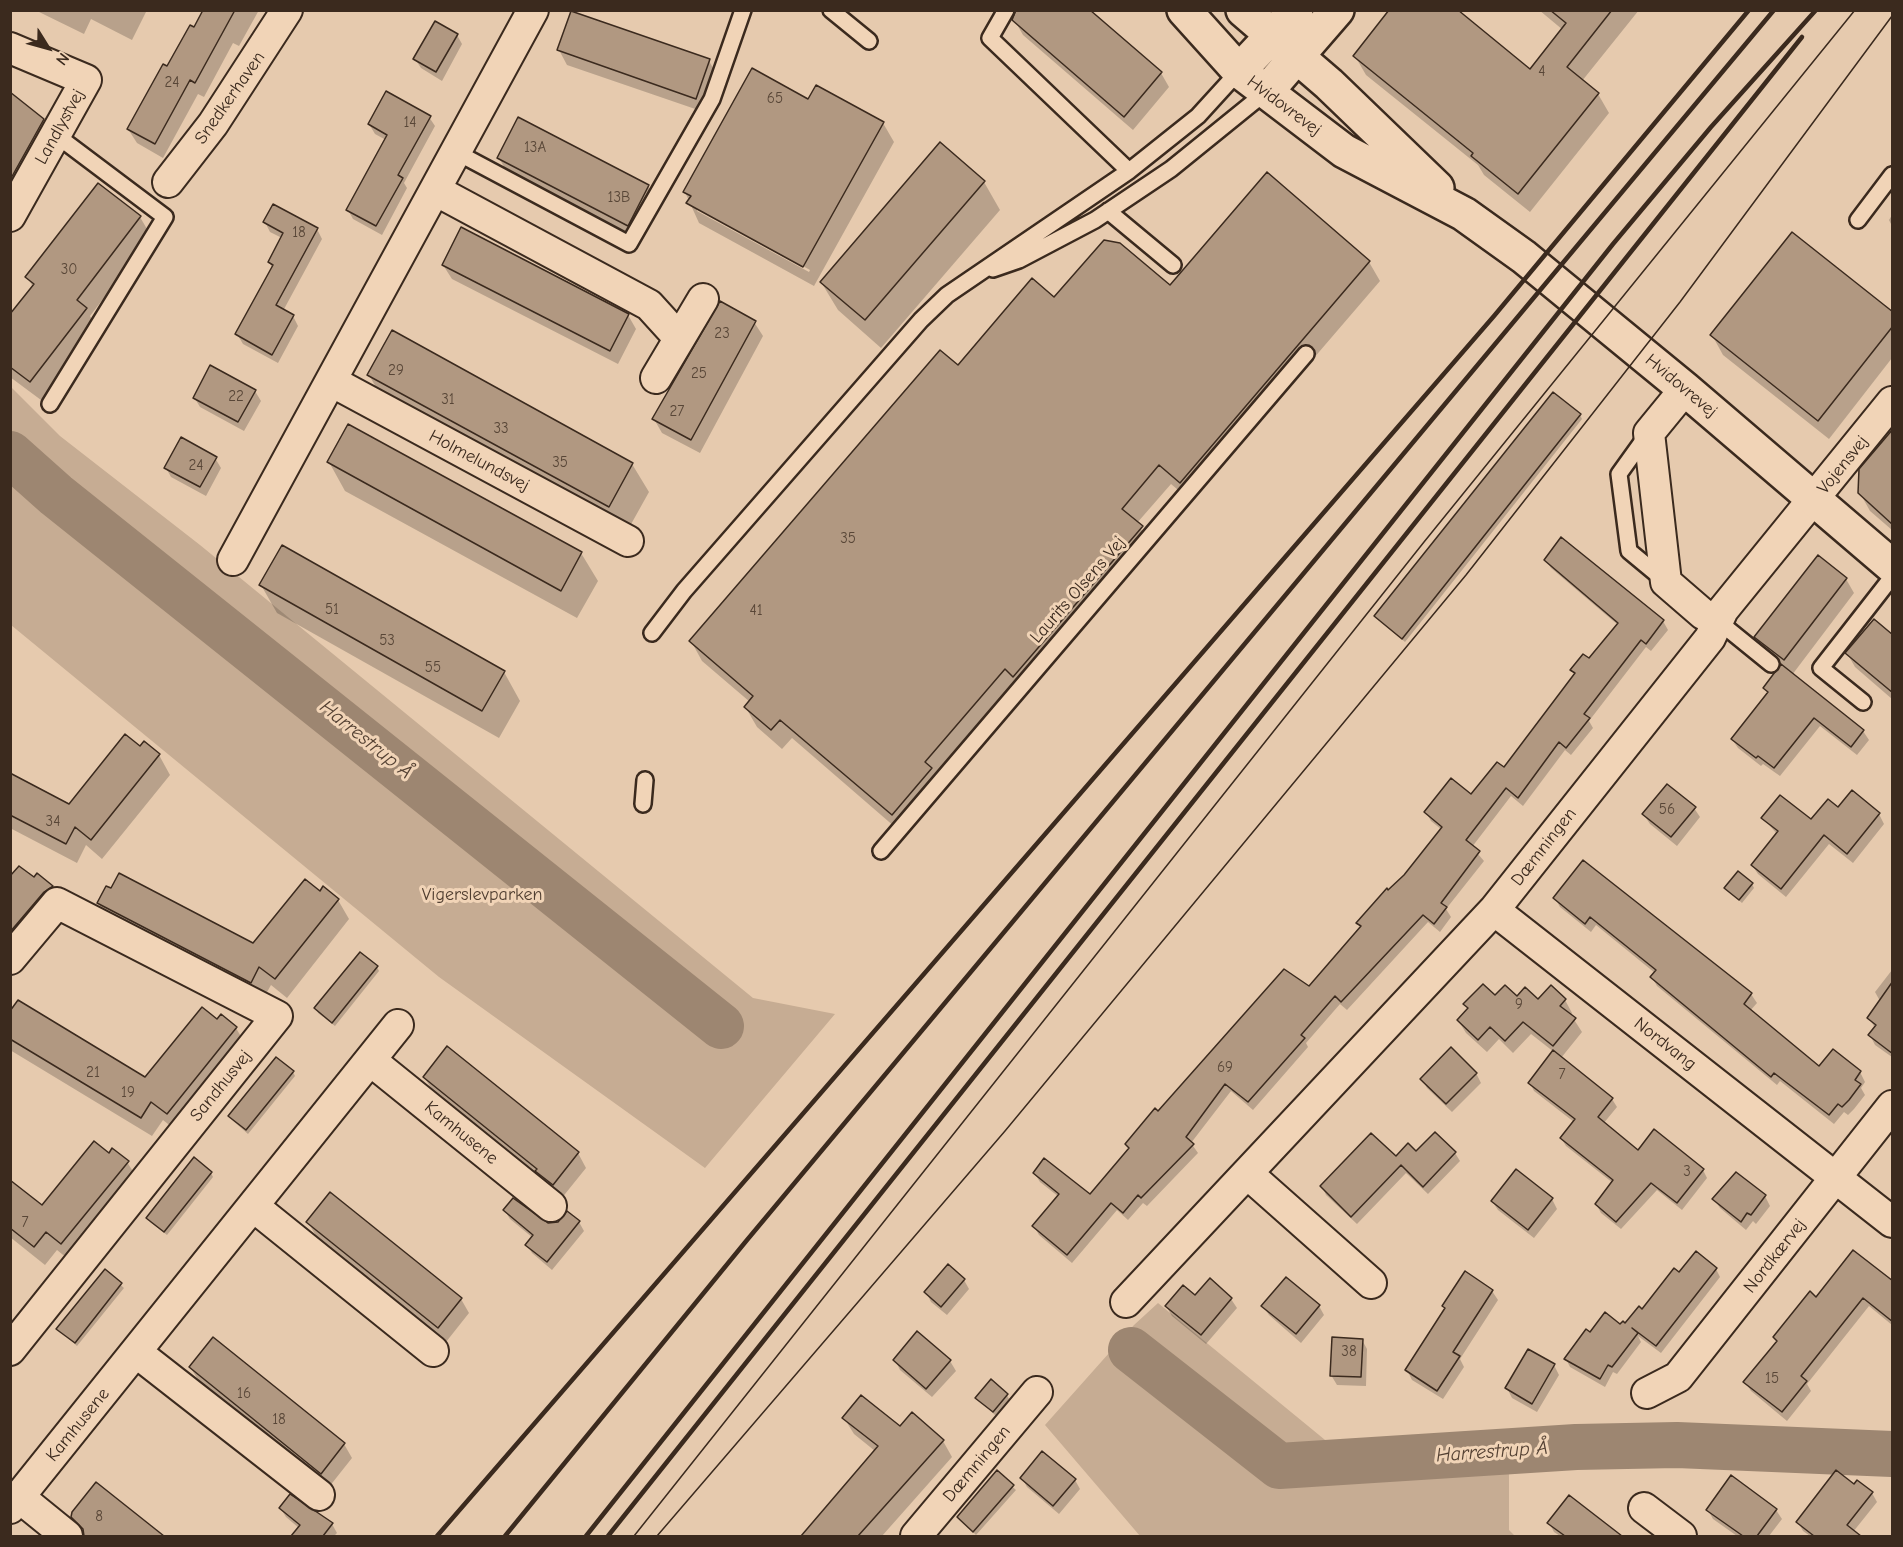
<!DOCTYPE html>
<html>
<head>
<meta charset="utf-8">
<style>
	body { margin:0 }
	#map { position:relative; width:1903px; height:1547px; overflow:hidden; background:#e6caae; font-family:"Comic Neue",sans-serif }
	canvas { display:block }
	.frame { position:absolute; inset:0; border:12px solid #3b2a1e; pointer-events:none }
	.north { position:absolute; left:18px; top:18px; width:60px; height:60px; -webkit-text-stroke:4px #f1d4b7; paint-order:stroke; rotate:127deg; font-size:16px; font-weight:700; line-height:24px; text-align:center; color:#3b2a1e }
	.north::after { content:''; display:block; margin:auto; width:21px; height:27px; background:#3b2a1e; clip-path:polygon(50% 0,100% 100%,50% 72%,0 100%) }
</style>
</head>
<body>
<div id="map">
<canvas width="1903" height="1547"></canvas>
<div class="frame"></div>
<div class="north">N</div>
</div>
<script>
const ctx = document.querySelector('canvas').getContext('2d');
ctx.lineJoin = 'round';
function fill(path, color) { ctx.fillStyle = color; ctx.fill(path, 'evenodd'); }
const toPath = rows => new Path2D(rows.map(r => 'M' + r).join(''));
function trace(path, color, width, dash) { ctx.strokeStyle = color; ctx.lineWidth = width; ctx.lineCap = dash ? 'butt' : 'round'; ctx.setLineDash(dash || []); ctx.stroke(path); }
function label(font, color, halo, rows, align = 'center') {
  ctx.font = font + ' "Comic Neue",sans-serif'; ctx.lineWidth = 6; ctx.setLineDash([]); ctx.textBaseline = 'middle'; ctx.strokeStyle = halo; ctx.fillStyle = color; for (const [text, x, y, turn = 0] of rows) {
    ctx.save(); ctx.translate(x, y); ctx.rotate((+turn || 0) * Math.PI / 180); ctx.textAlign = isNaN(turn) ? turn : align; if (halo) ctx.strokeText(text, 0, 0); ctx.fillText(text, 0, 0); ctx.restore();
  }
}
const green = toPath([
	[10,386,60,436,200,545,753,998,835,1014,705,1168,439,977,11,625],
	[1158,1303,1330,1444,1509,1431,1509,1530,1515,1536,1140,1536,1045,1425,1134,1325]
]);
const shadow = toPath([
	[35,10,147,10,132,40,91,19,84,34],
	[205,10,259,10,239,46,233,43,204,97,198,94,163,158,137,143,128,129],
	[1539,10,1639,10,1582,81,1598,94,1609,113,1530,212,1484,175,1478,165,1366,75,1355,56,1531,71,1563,30],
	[1015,21,1161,73,1169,87,1133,130,1023,35],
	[457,35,462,44,442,81,421,68,415,59],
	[559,50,709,61,717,75,704,112,567,65],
	[10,94,43,120,54,140,10,212],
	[809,102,883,123,894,142,814,286,699,223,685,192],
	[697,207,810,270,809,272,697,211],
	[429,117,435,126,404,183,407,188,382,235,353,219,348,210,386,140,375,134,369,124],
	[499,158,648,186,656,201,636,239,507,172],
	[984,182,1000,210,881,348,838,310,821,282],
	[1892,215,1892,226,1889,220],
	[140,217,151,236,90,316,97,328,41,400,10,377,10,317,33,287,27,277],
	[265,222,317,229,322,239,283,311,293,316,298,326,278,363,243,344,237,334,273,269,269,262,282,238,270,232],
	[1369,262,1380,281,1191,501,1171,484,1137,523,1152,546,1025,695,1016,688,903,834,792,738,782,749,773,741,757,727,746,708,750,702,702,661,691,641,958,367,1055,299],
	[443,265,628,315,636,329,618,364,452,279],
	[1892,314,1892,358,1829,439,1723,355,1712,335],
	[754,322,763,336,700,453,662,433,654,419],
	[369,375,632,464,649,492,625,535,385,403],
	[255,391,261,401,244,431,200,407,194,397],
	[1580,415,1582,419,1405,642,1379,620,1376,616],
	[1892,430,1892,530,1870,511,1860,493],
	[215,458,221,468,206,496,171,477,166,468],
	[329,462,581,553,598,581,577,618,345,491],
	[1562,540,1663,621,1668,630,1651,651,1646,647,1589,721,1593,728,1571,755,1565,750,1523,806,1511,796,1472,847,1484,861,1446,909,1451,917,1440,932,1428,922,1347,1010,1340,1004,1306,1043,1308,1047,1253,1110,1231,1091,1191,1143,1198,1153,1147,1206,1143,1203,1128,1220,1117,1210,1072,1263,1039,1235,1034,1226,1059,1197,1040,1182,1035,1174,1090,1196,1129,1150,1127,1145,1158,1113,1309,988,1361,928,1358,923,1405,876,1442,830,1431,821,1426,812,1472,796,1504,769,1575,675,1572,670,1589,661,1618,625,1551,568,1546,560],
	[1846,579,1854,593,1792,675,1863,731,1869,740,1857,755,1820,726,1780,776,1763,764,1761,766,1738,748,1732,739,1768,694,1765,688,1782,665,1764,652,1756,637],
	[261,585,504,672,520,701,499,738,277,613],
	[1892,637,1892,699,1855,667,1847,653],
	[140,748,159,755,170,775,102,859,86,845,77,863,10,828,10,775,69,806],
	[1694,808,1700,817,1677,846,1650,824,1644,815],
	[1839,809,1879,814,1884,824,1853,863,1829,844,1786,897,1758,874,1752,865,1777,834,1763,818,1811,821],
	[1583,862,1751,994,1757,1003,1750,1011,1820,1068,1833,1051,1860,1072,1865,1082,1861,1088,1865,1095,1854,1109,1848,1115,1844,1112,1834,1124,1780,1081,1777,1085,1657,986,1652,977,1655,973,1596,925,1591,932,1560,907,1555,898],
	[37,875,52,887,63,905,10,963,10,879,34,879],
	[1752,884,1754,888,1742,903,1726,889],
	[324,888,338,900,349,919,287,998,271,985,262,1001,110,922,98,903,254,945],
	[377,967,379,971,335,1026,318,1013,316,1008],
	[1892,970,1892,1057,1875,1045,1870,1035,1875,1028,1869,1018,1880,1001,1875,992],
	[1495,997,1565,1000,1572,1013,1571,1015,1582,1032,1561,1058,1612,1099,1617,1107,1603,1124,1639,1152,1703,1170,1707,1178,1682,1210,1657,1190,1621,1229,1601,1213,1596,1204,1613,1183,1566,1146,1561,1138,1574,1122,1534,1091,1530,1083,1554,1052,1531,1034,1513,1053,1499,1039,1487,1052,1466,1033,1458,1020,1468,1010,1465,1004],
	[10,1014,146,1079,218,1021,236,1028,247,1047,178,1132,163,1120,152,1136,10,1050],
	[448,1048,578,1153,586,1168,561,1199,541,1179,433,1091,424,1077],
	[293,1072,295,1076,248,1134,232,1120,229,1116],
	[1476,1073,1481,1083,1452,1112,1427,1088,1422,1079],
	[1455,1153,1460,1161,1428,1194,1406,1173,1357,1224,1326,1195,1322,1186,1396,1158],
	[109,1155,127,1162,139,1181,73,1263,57,1250,45,1265,10,1237,10,1182,42,1207],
	[211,1173,213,1177,167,1235,150,1222,148,1218],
	[1765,1196,1770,1206,1756,1224,1753,1221,1746,1230,1720,1208,1714,1199],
	[1552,1199,1557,1209,1534,1238,1498,1210,1492,1201],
	[505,1211,547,1224,579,1222,584,1231,552,1270,532,1253,527,1245,533,1238,510,1219],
	[308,1222,461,1299,469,1313,446,1342,316,1236],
	[1716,1269,1720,1277,1661,1353,1638,1336,1641,1342,1617,1374,1613,1372,1605,1387,1570,1367,1566,1359,1590,1334,1626,1325,1679,1274],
	[105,1271,124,1288,77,1346,58,1329],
	[964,1280,969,1289,947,1315,931,1302,926,1292],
	[1892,1283,1892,1325,1869,1306,1807,1384,1811,1391,1787,1421,1751,1391,1745,1382,1778,1342,1774,1337,1817,1299],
	[1492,1291,1498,1300,1460,1359,1464,1367,1443,1399,1412,1380,1407,1370,1446,1310,1444,1306],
	[1195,1297,1231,1299,1237,1308,1206,1344,1172,1316,1166,1306],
	[1263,1306,1319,1306,1324,1315,1301,1343,1269,1315],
	[917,1333,950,1361,956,1371,932,1397,900,1370,895,1360],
	[1362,1340,1367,1349,1366,1386,1337,1385,1331,1375],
	[1554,1365,1559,1375,1537,1412,1512,1398,1507,1388],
	[190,1367,344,1444,352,1458,329,1487,199,1381],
	[1007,1395,1009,1399,996,1416,977,1398],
	[844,1418,900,1428,943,1441,952,1457,882,1536,803,1536,875,1451,854,1434],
	[997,1473,1016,1490,976,1535,958,1517],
	[1022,1478,1075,1480,1080,1489,1059,1514,1027,1487],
	[1858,1482,1872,1493,1877,1502,1853,1532,1859,1536,1810,1536,1803,1531,1798,1522],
	[97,1484,162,1536,94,1536,82,1527],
	[291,1496,332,1524,337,1533,334,1536,293,1536,299,1528,286,1517,281,1509],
	[1569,1497,1620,1536,1560,1536,1554,1532,1549,1523],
	[1708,1510,1776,1510,1782,1519,1769,1536,1737,1536,1713,1519]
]);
const river = toPath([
	[10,454,56,495,721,1026],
	[1131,1350,1279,1466,1576,1447,1677,1445,1892,1454]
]);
const building = toPath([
	[203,10,235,10,195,83,190,80,155,144,127,129,163,64,167,66,190,25,194,27,203,10],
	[1016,10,1090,10,1162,72,1124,117,1012,20,1016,10],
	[1389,10,1458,10,1530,69,1566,23,1550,10,1612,10,1567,67,1599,93,1518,194,1471,156,1473,153,1353,56,1389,10],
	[571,11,710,59,696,99,557,50,571,11],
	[435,21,458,34,436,72,413,59,435,21],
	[752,68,808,99,816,85,884,122,803,267,686,203,691,196,683,192,752,68],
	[386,91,431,116,398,175,403,178,376,226,346,210,387,135,368,124,386,91],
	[10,92,44,119,10,180,10,92],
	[518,117,649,185,628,226,497,158,518,117],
	[940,142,985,181,865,320,820,282,940,142],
	[1267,172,1370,261,1180,483,1159,465,1122,509,1143,526,1013,677,1005,669,925,762,932,768,892,815,780,720,771,730,744,707,753,696,689,641,940,350,958,365,1032,278,1054,297,1104,240,1120,243,1170,285,1267,172],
	[98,183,141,216,77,300,87,308,30,382,10,367,10,314,34,284,25,277,98,183],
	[273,204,318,228,276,305,294,315,272,355,235,334,273,265,268,262,283,233,263,222,273,204],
	[461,227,629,314,610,351,442,265,461,227],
	[1792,232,1893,312,1893,326,1818,421,1710,335,1792,232],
	[720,301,756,321,691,440,652,419,720,301],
	[392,330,633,463,609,507,367,375,392,330],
	[210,365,256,390,238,422,193,398,210,365],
	[1553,392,1581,414,1402,639,1374,616,1553,392],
	[348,424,582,552,561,591,327,462,348,424],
	[1893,429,1893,525,1858,493,1859,469,1893,429],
	[181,437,217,457,200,487,164,468,181,437],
	[1561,537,1664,620,1646,644,1641,640,1584,714,1590,718,1566,748,1559,742,1518,798,1506,788,1466,840,1480,851,1441,903,1447,907,1434,924,1423,915,1341,1002,1335,996,1301,1035,1305,1038,1248,1102,1225,1084,1186,1137,1194,1144,1141,1198,1138,1195,1123,1213,1111,1203,1067,1255,1032,1226,1059,1194,1033,1173,1044,1158,1090,1194,1129,1148,1125,1144,1155,1108,1158,1111,1284,969,1309,986,1361,926,1356,923,1387,888,1388,890,1404,875,1442,827,1424,812,1451,778,1471,794,1497,762,1504,767,1575,673,1570,670,1583,654,1589,658,1618,623,1544,560,1561,537],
	[282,545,505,671,482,711,259,585,282,545],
	[1818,555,1847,578,1784,660,1754,637,1818,555],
	[1874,619,1893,635,1893,693,1845,653,1874,619],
	[1781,664,1864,730,1851,747,1814,718,1774,768,1758,756,1756,758,1731,739,1768,692,1763,688,1781,664],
	[125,734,140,746,144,741,160,754,91,840,75,827,66,844,10,815,10,773,69,804,125,734],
	[1667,784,1696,807,1671,837,1642,814,1667,784],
	[1852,790,1880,813,1847,854,1824,835,1781,889,1751,865,1778,831,1761,818,1780,795,1811,819,1828,799,1838,807,1852,790],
	[1583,860,1752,993,1744,1004,1819,1066,1833,1049,1861,1071,1855,1080,1861,1084,1849,1100,1842,1107,1838,1104,1829,1115,1774,1073,1771,1077,1650,977,1656,970,1590,917,1585,924,1553,898,1583,860],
	[19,866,34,877,37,873,53,886,44,892,10,932,10,876,19,866],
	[1738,871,1753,883,1739,900,1724,888,1738,871],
	[119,873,253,943,305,879,320,891,323,886,339,899,275,979,259,967,251,983,97,903,106,886,111,888,119,873],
	[360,952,378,966,332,1023,314,1008,360,952],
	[1893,981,1893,1054,1868,1035,1876,1025,1867,1018,1893,981],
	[1483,984,1495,995,1505,985,1517,996,1525,987,1538,999,1551,985,1566,999,1560,1006,1576,1018,1553,1046,1523,1022,1505,1041,1490,1027,1478,1040,1457,1020,1468,1008,1463,1004,1483,984],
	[18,1000,145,1077,202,1007,217,1019,221,1014,237,1027,167,1114,151,1102,141,1118,10,1039,10,1011,18,1000],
	[447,1046,579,1152,553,1185,535,1171,537,1169,423,1077,447,1046],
	[1451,1047,1477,1073,1446,1104,1420,1079,1451,1047],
	[1553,1050,1613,1098,1598,1117,1638,1150,1654,1129,1704,1169,1677,1203,1651,1183,1616,1222,1595,1204,1613,1180,1560,1138,1575,1119,1528,1083,1553,1050],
	[276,1057,294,1071,246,1130,228,1116,276,1057],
	[1435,1132,1456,1152,1423,1187,1401,1165,1351,1217,1320,1186,1371,1133,1396,1156,1408,1143,1416,1151,1435,1132],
	[94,1141,109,1153,112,1148,129,1161,61,1244,46,1232,34,1247,10,1228,10,1180,42,1205,94,1141],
	[194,1157,212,1172,164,1232,146,1218,194,1157],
	[1516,1169,1553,1198,1528,1230,1491,1201,1516,1169],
	[1736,1172,1766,1195,1751,1215,1747,1213,1741,1222,1712,1199,1736,1172],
	[330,1192,462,1298,438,1328,306,1222,330,1192],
	[513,1198,548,1223,558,1222,567,1211,580,1221,547,1262,525,1245,533,1235,503,1210,513,1198],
	[1853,1250,1893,1281,1893,1322,1863,1298,1801,1376,1807,1381,1782,1412,1743,1382,1777,1341,1773,1337,1810,1291,1816,1297,1853,1250],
	[1696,1251,1717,1268,1656,1346,1632,1328,1638,1333,1612,1367,1608,1365,1600,1379,1564,1359,1586,1329,1590,1332,1605,1312,1620,1324,1623,1321,1625,1323,1639,1306,1642,1309,1674,1268,1679,1272,1696,1251],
	[948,1264,965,1279,941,1307,924,1292,948,1264],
	[105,1269,122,1283,75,1343,56,1329,105,1269],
	[1465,1271,1493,1290,1453,1352,1460,1356,1437,1391,1405,1370,1445,1308,1442,1306,1465,1271],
	[1286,1277,1320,1305,1296,1334,1261,1306,1286,1277],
	[1210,1278,1232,1298,1201,1335,1165,1306,1183,1285,1195,1295,1210,1278],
	[917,1331,951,1360,926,1389,893,1360,917,1331],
	[213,1337,345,1443,321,1474,189,1367,213,1337],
	[1332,1337,1363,1339,1361,1377,1330,1376,1332,1337],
	[1528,1349,1555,1364,1532,1404,1505,1388,1528,1349],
	[991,1379,1008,1394,993,1412,975,1398,991,1379],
	[861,1395,900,1426,912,1412,944,1440,858,1536,801,1536,878,1446,842,1418,861,1395],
	[1042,1451,1076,1479,1053,1506,1020,1478,1042,1451],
	[997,1470,1014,1485,973,1532,957,1517,997,1470],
	[1836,1470,1854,1484,1857,1480,1873,1492,1847,1525,1861,1536,1814,1536,1796,1522,1836,1470],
	[1731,1475,1777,1509,1757,1536,1743,1536,1706,1510,1731,1475],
	[96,1482,164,1536,84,1536,83,1529,71,1517,72,1512,96,1482],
	[290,1494,333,1523,323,1536,291,1536,300,1525,279,1508,290,1494],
	[1569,1495,1622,1536,1565,1536,1547,1523,1569,1495]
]);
const service = toPath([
	[831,10,869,41],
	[1006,10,990,38,1129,171],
	[456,152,629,244,712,99,743,10],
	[1108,211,1173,265],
	[1858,220,1892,175],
	[993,269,1019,260,1095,220,1171,169,1266,92],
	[50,404,165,217,56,135],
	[1647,435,1619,474,1629,551,1664,580],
	[1718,621,1771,664],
	[652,633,684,591,921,320,947,295,1129,171,1198,116,1239,71],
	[1863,702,1821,668,1892,577],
	[643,804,645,780],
	[881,851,1306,354]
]);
const minor = toPath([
	[10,48,86,80,10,216],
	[168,182,213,124,287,10],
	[435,190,649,305,679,338],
	[656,378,703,299],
	[331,381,628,541],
	[1685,389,1649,433,1666,582,1703,614,1718,621],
	[233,560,533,10],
	[1494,910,1892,1222],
	[10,959,57,903,277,1016,10,1350],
	[370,1060,551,1206],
	[1248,1174,1371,1283],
	[253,1206,433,1351],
	[1126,1302,1494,910,1710,638,1723,610,1892,402],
	[136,1352,319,1495],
	[1647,1393,1678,1377,1892,1106],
	[19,1497,67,1536],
	[10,1508,398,1025],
	[1644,1508,1681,1536],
	[916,1536,1037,1392]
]);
const tertiary = toPath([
	[1184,10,1239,71,1344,151,1464,214,1524,257,1685,389,1892,566],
	[1243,10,1329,84,1437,188],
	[1239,71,1296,10],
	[1266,92,1337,10]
]);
const tram = toPath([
	[634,1536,1424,542,1855,10],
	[657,1536,1005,1131,1466,575,1680,302,1892,16]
]);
const rail = toPath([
	[437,1536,1494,316,1749,10],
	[505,1536,747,1240,1774,10],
	[586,1536,1613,244,1711,127,1816,10],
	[608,1536,1802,37]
]);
const numberNames = [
	["4",1542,72],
	["24",172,83],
	["65",775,99],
	["14",410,123],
	["13A",535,148],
	["13B",619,198],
	["18",299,233],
	["30",69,270],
	["23",722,334],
	["29",396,371],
	["25",699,374],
	["22",236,397],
	["31",448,400],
	["27",677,412],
	["33",501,429],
	["35",560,463],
	["24",196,466],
	["35",848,539],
	["51",332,610],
	["41",756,611],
	["53",387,641],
	["55",433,668],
	["56",1667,810],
	["34",53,822],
	["9",1519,1005],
	["69",1225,1068],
	["21",93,1073],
	["7",1562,1075],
	["19",128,1093],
	["3",1687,1172],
	["7",25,1223],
	["38",1349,1352],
	["15",1772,1379],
	["16",244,1394],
	["18",279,1420],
	["8",99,1517]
];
const streetNames = [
	["Snedkerhaven",230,98,-55],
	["Hvidovrevej",1284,106,37],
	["Landlystvej",60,127,-61],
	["Hvidovrevej",1681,386,40],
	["Holmelundsvej",479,461,28],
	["Vojensvej",1843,465,-51],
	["Laurits Olsens Vej",1078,590,-49],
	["Dæmningen",1544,847,-52],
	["Nordvang",1665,1044,38],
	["Sandhusvej",221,1086,-51],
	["Kamhusene",461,1133,39],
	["Nordkærvej",1775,1256,-52],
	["Kamhusene",78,1425,-51],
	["Dæmningen",977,1464,-50]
];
const parkNames = [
	["Vigerslevparken",482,895]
];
const waterNames = [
	["Harrestrup Å",366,740,39],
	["Harrestrup Å",1492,1452,-4]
];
fill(green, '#c6ac93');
fill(shadow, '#0003');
trace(river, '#9d8671', 46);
fill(building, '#b19881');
trace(building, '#3b2a1e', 1.5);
trace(service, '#3b2a1e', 20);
trace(minor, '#3b2a1e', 34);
trace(tertiary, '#3b2a1e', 38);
trace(service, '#f1d4b7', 15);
trace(minor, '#f1d4b7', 30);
trace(tertiary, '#f1d4b7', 33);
trace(tram, '#3b2a1e', 1.5);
trace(rail, '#3b2a1e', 4.5);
label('15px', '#584637', null, numberNames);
label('18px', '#3b2a1e', '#f1d4b7', streetNames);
label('18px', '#503e30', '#f1d4b7', parkNames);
label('italic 20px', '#544133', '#f1d4b7', waterNames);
</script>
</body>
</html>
